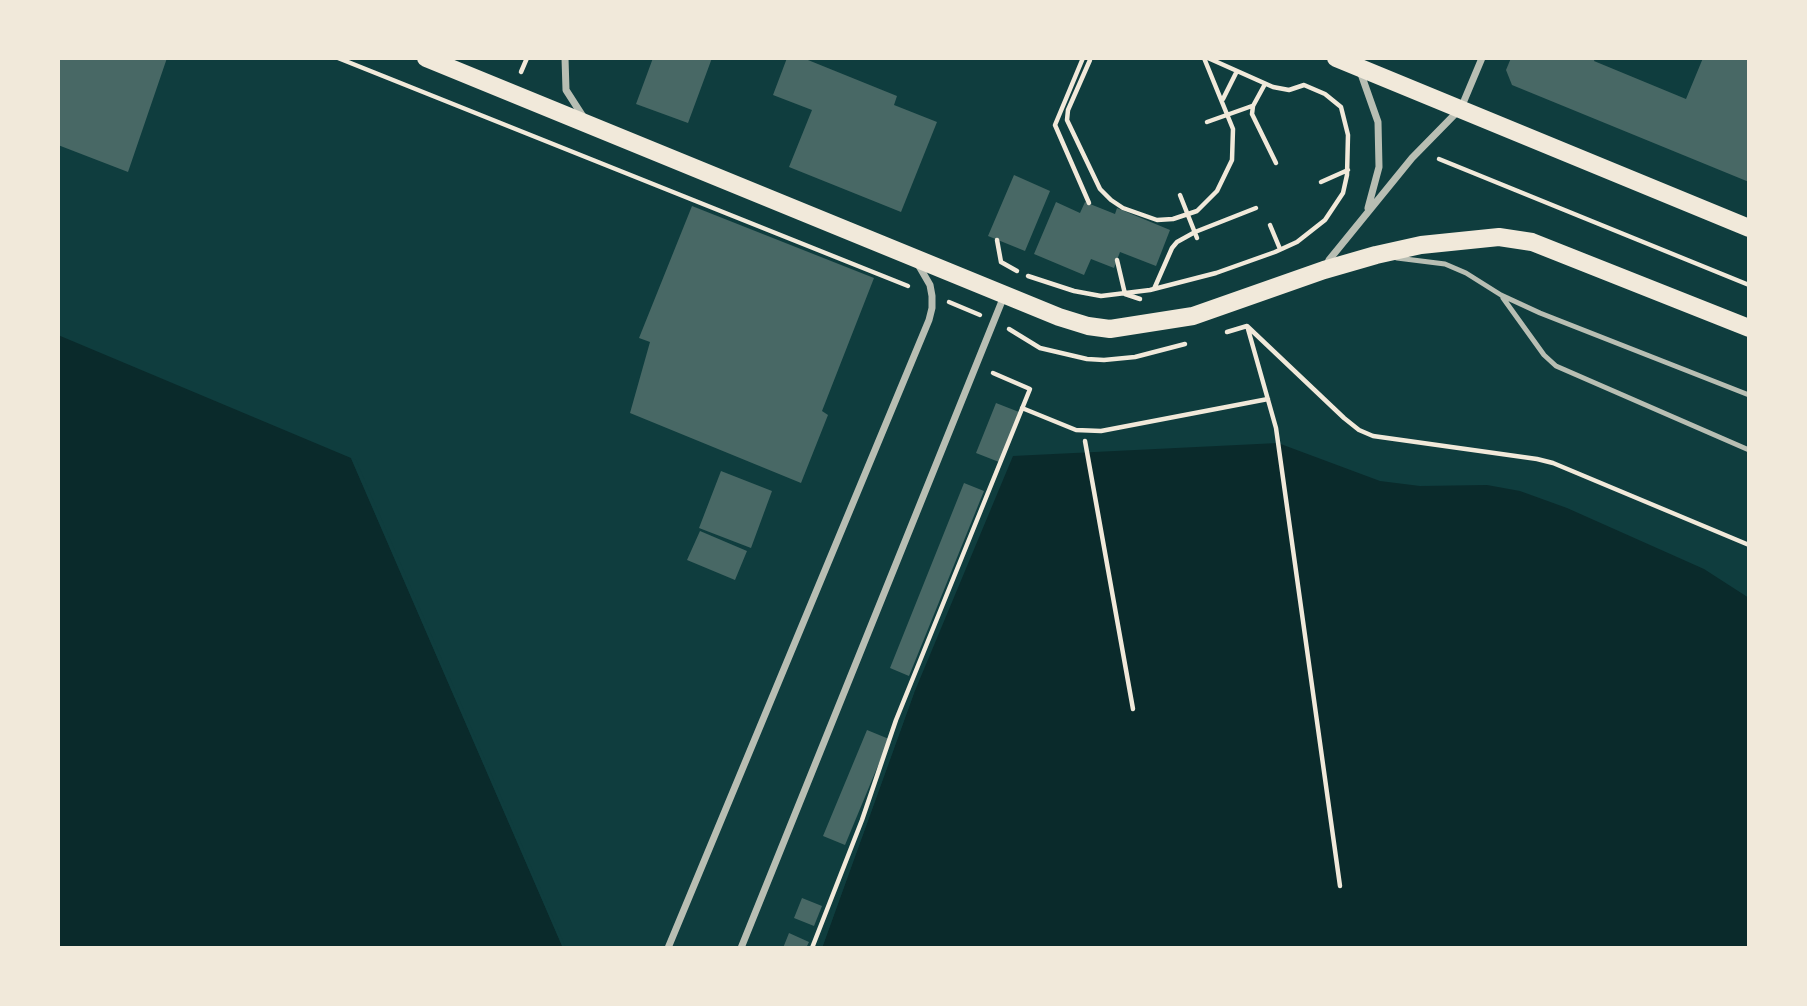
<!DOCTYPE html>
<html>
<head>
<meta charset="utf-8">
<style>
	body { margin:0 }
	#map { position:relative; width:1807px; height:1006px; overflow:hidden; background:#0f3d3e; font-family:"Work Sans",sans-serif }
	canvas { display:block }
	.frame { position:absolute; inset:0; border:60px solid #f1e9da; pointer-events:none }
</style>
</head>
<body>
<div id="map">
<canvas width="1807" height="1006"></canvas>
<div class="frame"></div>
</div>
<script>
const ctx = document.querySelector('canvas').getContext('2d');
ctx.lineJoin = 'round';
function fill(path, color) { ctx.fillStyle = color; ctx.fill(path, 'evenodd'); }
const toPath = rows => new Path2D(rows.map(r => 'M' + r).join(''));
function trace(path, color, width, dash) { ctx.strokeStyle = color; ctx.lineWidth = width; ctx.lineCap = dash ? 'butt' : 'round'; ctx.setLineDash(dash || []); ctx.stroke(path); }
const water = toPath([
	[58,335,351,458,563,948,58,948],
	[1278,443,1380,481,1420,486,1487,485,1520,491,1567,508,1704,569,1749,598,1749,948,822,948,914,693,1013,456]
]);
const pier = toPath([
	[351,458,356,460,566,948,563,948],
	[911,692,914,693,822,948,818,948]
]);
const building = toPath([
	[58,58,167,58,128,172,58,145],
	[653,58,712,58,688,123,636,104],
	[787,58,803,58,897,96,894,105,937,122,901,212,789,167,812,110,773,95],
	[1511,58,1595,58,1594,61,1686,99,1703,58,1749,58,1749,182,1512,85,1506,70],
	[1014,175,1050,191,1025,251,988,236],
	[1056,202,1080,213,1085,202,1115,214,1117,208,1170,230,1156,266,1120,252,1114,268,1091,259,1084,275,1034,254],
	[692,206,874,278,822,411,828,415,801,483,630,413,650,342,639,338],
	[996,403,1019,412,999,462,976,453],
	[721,471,772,491,751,548,699,528],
	[964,483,984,491,909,676,890,668],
	[700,531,747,551,735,580,687,560],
	[867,730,889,739,845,845,823,836],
	[802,898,822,906,814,926,794,918],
	[789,933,809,942,806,948,783,948]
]);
const path = toPath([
	[338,58,908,286],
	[1083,58,1055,125,1089,203],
	[1090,60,1068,110,1067,120,1100,189,1111,200,1123,208,1157,220,1173,219,1197,211,1217,191,1232,160,1233,129,1204,58],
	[521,72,527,58],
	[1265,84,1253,106,1252,114,1276,163],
	[1223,99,1237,71],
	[1207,122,1252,106],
	[1439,159,1749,285],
	[1321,182,1348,170],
	[1180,195,1197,238],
	[1270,225,1280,249],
	[997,240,1001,262,1017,271],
	[1117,260,1125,294,1140,299],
	[1028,276,1074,291,1101,296,1150,290,1216,273,1275,252,1297,242,1325,220,1343,193,1347,175,1348,135,1341,107,1325,94,1304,85,1289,90,1273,87,1208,58],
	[1154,289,1172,248,1177,242,1195,232,1256,208],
	[949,302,980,315],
	[1009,329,1040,348,1087,359,1104,360,1135,357,1185,344],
	[1248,329,1276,428,1340,886],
	[1227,332,1247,326,1344,418,1359,430,1373,436,1537,459,1553,463,1749,545],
	[1022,408,1076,430,1101,431,1268,399],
	[1085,441,1133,709],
	[812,948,862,820,896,720,1030,389,993,373]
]);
const service = toPath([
	[1397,258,1445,264,1466,273,1501,295,1540,313,1749,395],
	[1503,298,1544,355,1556,366,1749,450]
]);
const minor = toPath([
	[565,58,566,90,584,118],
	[1360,71,1378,122,1379,167,1368,208],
	[1325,268,1329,260,1412,158,1461,108,1482,58],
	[668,948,929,320,932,308,932,296,930,285,919,266],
	[741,948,1004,296]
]);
const primary = toPath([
	[426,58,1059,317,1088,326,1110,329,1193,316,1324,270,1376,255,1421,245,1499,237,1532,242,1749,328],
	[1336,58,1749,228]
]);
fill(water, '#0a2a2b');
fill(pier, '#0f3d3e');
fill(building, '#486865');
trace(path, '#f1e9da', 4.5);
trace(service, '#b8beb3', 5);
trace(minor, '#b8beb3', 7);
trace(primary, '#f1e9da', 18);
</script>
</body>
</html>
